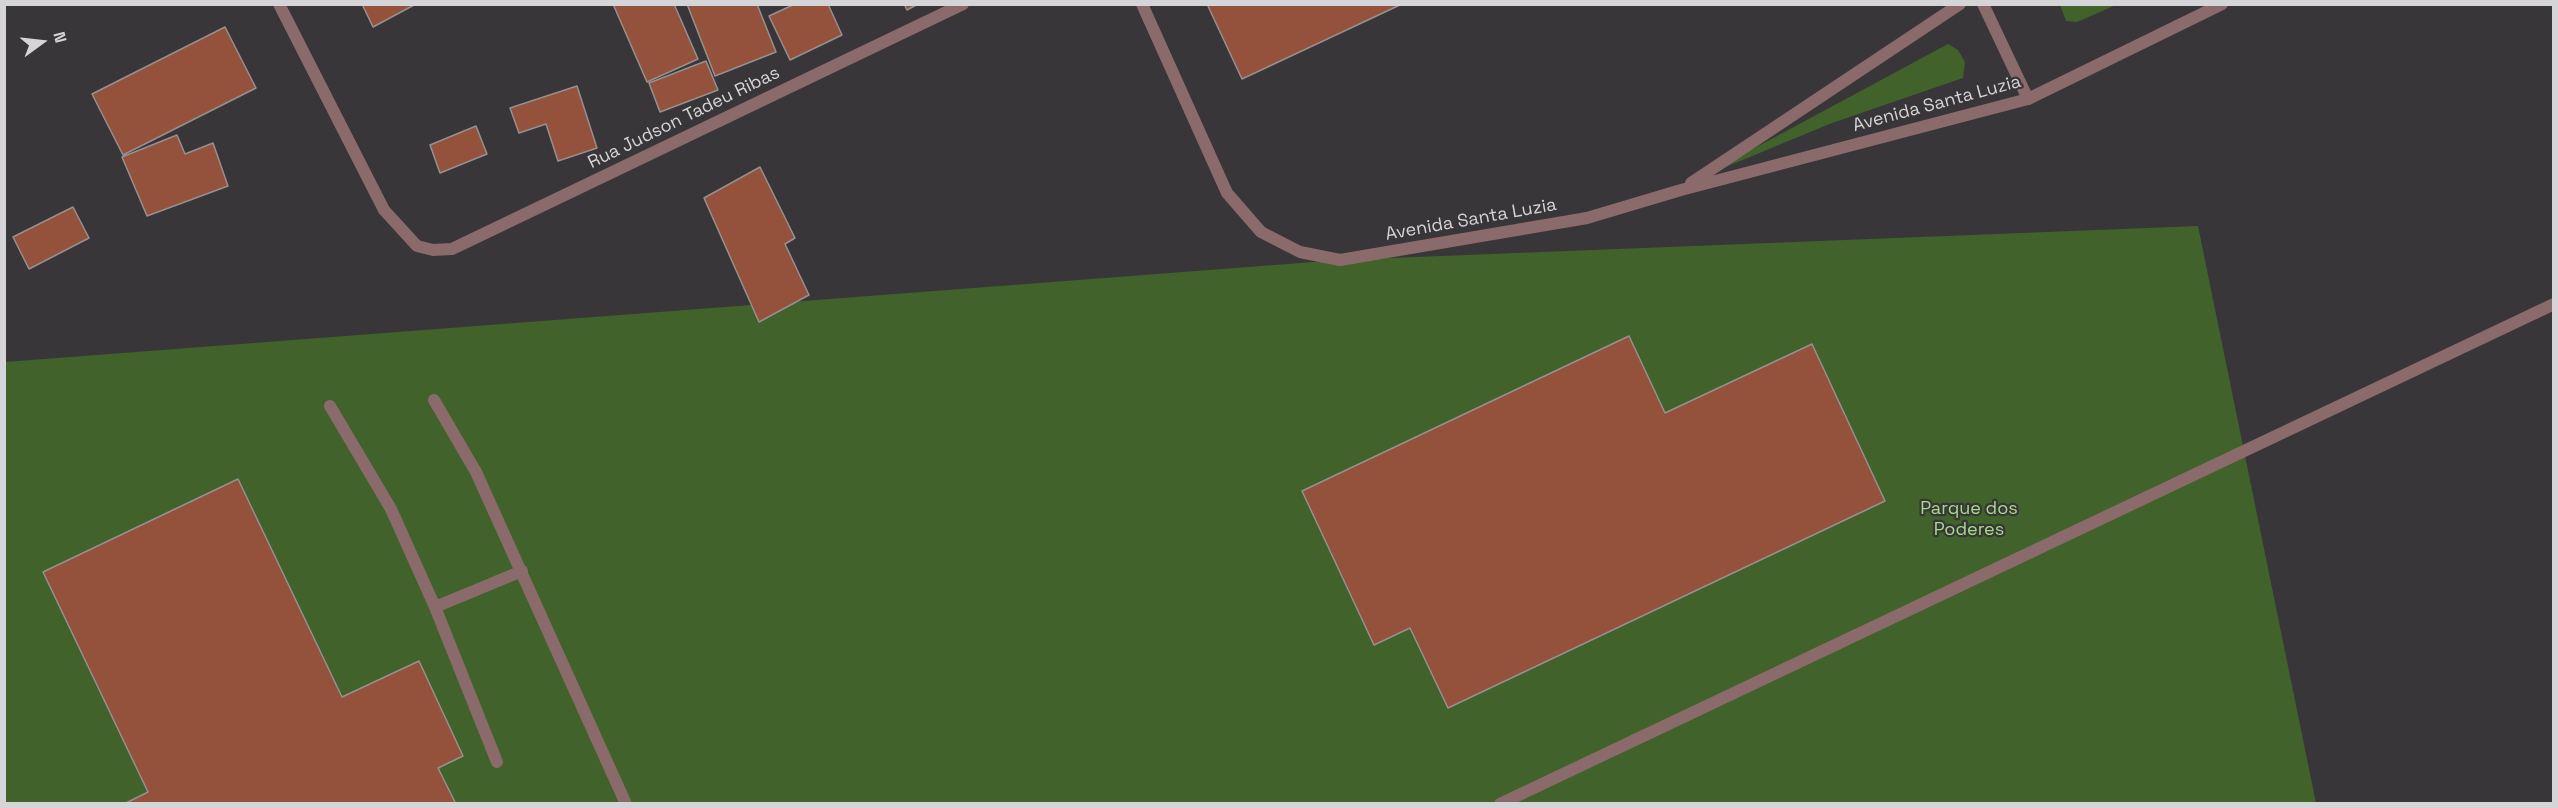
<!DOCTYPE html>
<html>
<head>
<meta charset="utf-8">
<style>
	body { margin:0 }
	#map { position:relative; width:2558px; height:808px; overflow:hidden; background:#383639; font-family:"Space Grotesk",sans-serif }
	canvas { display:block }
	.frame { position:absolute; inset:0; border:6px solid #d5d4d6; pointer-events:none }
	.north { position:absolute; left:12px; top:12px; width:60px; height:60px; -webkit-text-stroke:4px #383639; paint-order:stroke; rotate:75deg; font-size:16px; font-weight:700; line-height:24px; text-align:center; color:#d5d4d6 }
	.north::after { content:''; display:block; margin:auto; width:21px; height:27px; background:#d5d4d6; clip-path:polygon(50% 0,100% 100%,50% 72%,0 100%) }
</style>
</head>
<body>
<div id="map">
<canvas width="2558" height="808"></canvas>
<div class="frame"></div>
<div class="north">N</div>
</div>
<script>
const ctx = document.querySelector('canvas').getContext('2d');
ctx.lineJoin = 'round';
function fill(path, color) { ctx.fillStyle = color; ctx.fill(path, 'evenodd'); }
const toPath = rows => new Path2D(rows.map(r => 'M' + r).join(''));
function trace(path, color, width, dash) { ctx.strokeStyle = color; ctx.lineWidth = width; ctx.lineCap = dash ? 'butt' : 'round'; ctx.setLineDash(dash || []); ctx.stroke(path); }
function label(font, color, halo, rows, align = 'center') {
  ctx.font = font + ' "Space Grotesk",sans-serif'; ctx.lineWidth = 4.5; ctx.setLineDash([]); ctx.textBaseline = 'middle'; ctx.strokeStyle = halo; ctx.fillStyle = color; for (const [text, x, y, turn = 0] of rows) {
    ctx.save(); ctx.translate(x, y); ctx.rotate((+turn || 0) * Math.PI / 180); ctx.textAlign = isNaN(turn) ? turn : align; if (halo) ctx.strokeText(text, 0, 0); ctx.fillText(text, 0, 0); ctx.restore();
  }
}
const green = toPath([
	[2060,5,2060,4,2116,5,2077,22,2066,21],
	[1948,44,1958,50,1965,62,1963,78,1832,123,1699,178],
	[2198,226,2316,803,5,804,5,362,1340,260]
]);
const building = toPath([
	[362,4,416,4,373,27,362,4],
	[613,4,674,4,698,59,647,82,613,4],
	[687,4,757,4,776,52,715,76,687,4],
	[795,4,828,4,842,35,790,60,769,16,795,4],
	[904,4,918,4,907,10,904,4],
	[1207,4,1402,4,1242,79,1207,4],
	[225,27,256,88,123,155,92,94,225,27],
	[706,61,718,90,660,112,649,83,706,61],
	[577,86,597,148,558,161,546,124,519,133,510,108,577,86],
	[476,126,487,154,440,173,430,145,476,126],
	[177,135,185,154,213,143,228,186,147,216,122,157,177,135],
	[760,167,795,238,785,244,809,295,759,322,704,198,760,167],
	[73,207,89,238,29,269,13,237,73,207],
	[1629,336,1665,413,1812,344,1885,501,1448,708,1410,628,1374,645,1302,491,1629,336],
	[238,479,342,697,419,661,463,756,438,768,456,804,124,804,148,792,43,572,238,479]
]);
const service = toPath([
	[434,400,476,472,626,804],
	[330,406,391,509,435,607,522,571],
	[435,607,497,762]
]);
const minor = toPath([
	[279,4,384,210,417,246,433,250,452,249,963,4],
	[1983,4,2028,99],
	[1500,804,2554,304]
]);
const tertiary = toPath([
	[1142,4,1227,193,1261,232,1300,252,1340,260,1587,218,1681,190,2028,99,2222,4],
	[1691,183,1960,4]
]);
const streetNames = [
	["Avenida Santa Luzia",1937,104,-15],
	["Rua Judson Tadeu Ribas",684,118,-26],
	["Avenida Santa Luzia",1471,220,-10]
];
const parkNames = [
	["Parque dos",1969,509],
	["Poderes",1969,530]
];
fill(green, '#41622b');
fill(building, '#94513b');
trace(building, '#969190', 1.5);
trace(service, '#8b6a6b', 12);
trace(minor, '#8b6a6b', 12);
trace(tertiary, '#8b6a6b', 12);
label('18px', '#d5d4d6', '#383639', streetNames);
label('18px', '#a7dc86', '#383639', parkNames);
</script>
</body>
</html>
